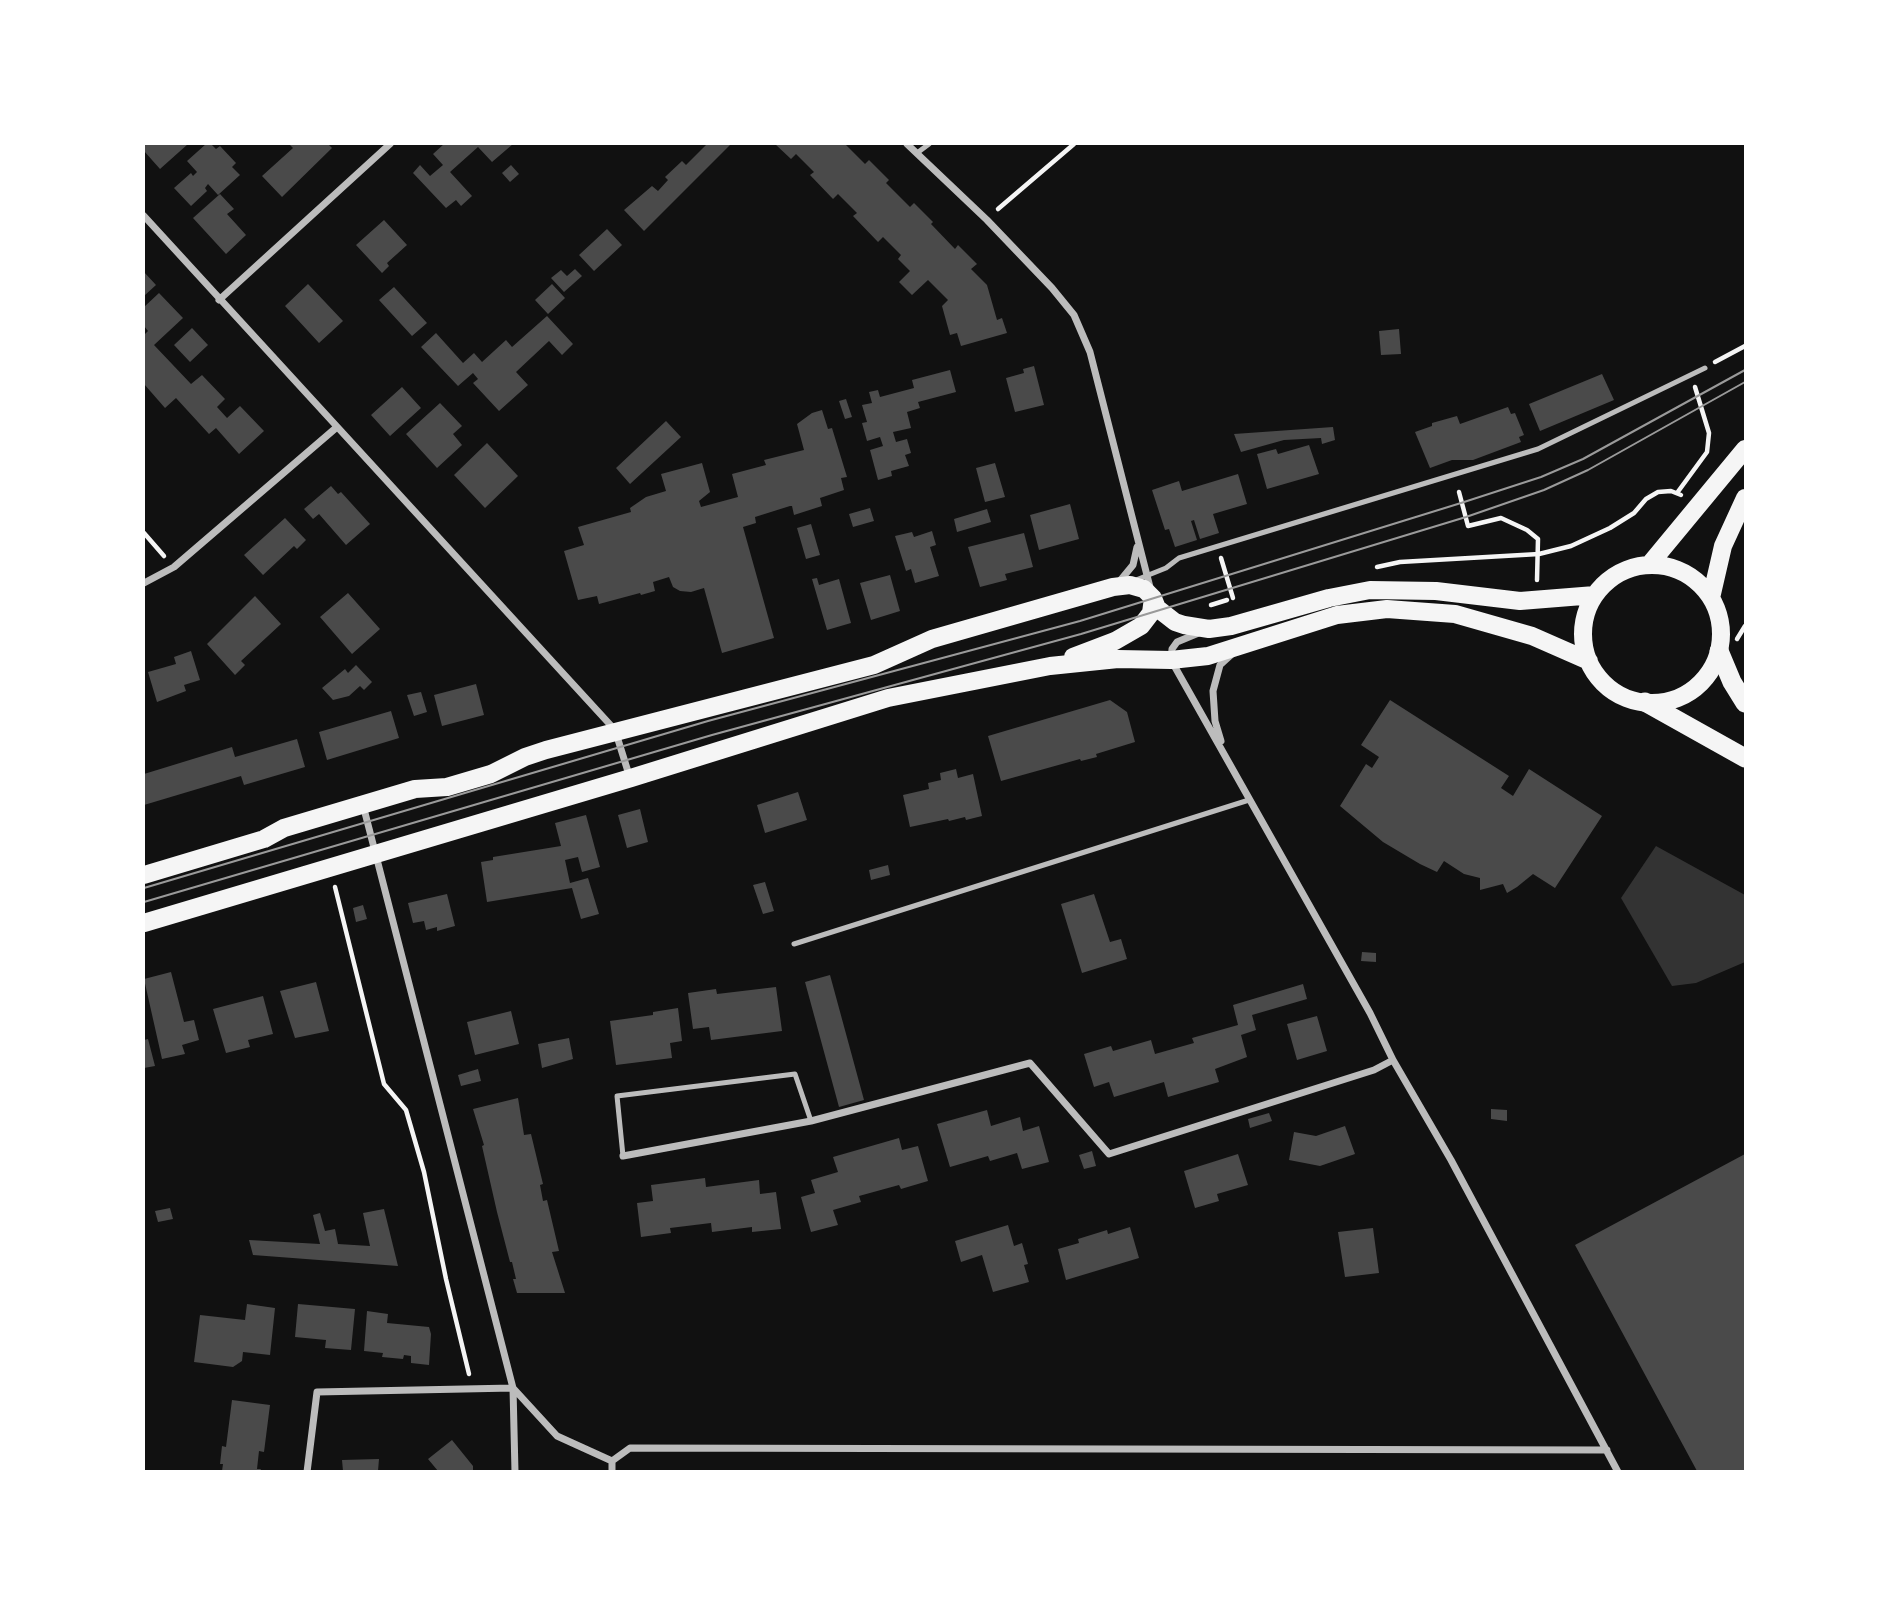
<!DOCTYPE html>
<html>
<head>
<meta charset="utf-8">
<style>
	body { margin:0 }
	#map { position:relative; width:1889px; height:1615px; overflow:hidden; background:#111; font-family:"PT Sans",sans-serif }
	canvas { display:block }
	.frame { position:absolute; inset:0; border:145px solid #fff; pointer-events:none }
</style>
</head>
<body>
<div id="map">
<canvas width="1889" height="1615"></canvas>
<div class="frame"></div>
</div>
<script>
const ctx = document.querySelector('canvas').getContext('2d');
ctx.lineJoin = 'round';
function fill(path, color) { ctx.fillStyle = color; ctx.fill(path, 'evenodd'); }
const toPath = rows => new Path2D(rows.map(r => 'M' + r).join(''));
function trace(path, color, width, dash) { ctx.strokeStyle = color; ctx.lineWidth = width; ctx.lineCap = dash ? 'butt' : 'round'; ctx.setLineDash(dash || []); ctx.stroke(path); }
const water = toPath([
	[1656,846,1745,895,1745,962,1696,983,1672,986,1621,898]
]);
const building = toPath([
	[144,144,188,144,160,169,144,151],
	[206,144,211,144,216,149,220,146,236,163,232,167,240,175,218,195,208,184,205,188,207,191,191,206,174,188,191,173,193,176,197,172,187,161],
	[289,144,328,144,332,148,282,197,262,176,293,148],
	[444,144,513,144,492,162,478,147,450,172,472,196,461,206,456,200,446,208,413,173,420,165,430,176,443,165,433,154],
	[707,144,731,144,644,231,624,210,652,186,658,191,668,180,665,177,682,161,686,165],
	[775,144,845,144,865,164,869,160,889,180,886,183,910,207,914,203,933,222,931,224,955,249,958,245,977,264,971,269,987,285,997,320,1002,318,1007,333,961,346,957,333,950,335,942,306,948,300,928,280,912,295,899,282,910,271,898,259,901,255,883,237,878,242,853,216,857,213,838,194,833,199,810,175,814,172,796,154,791,159],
	[511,165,519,174,510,182,502,173],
	[220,194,234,209,227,214,246,235,226,254,193,218],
	[384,220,407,245,387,263,389,266,382,273,356,245],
	[607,229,622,245,594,271,579,255],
	[575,269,582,276,564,292,551,278,561,270,567,276],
	[144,272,156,285,144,296],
	[308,284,343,321,319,343,285,306],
	[552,284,565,298,548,314,535,300],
	[394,287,427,323,412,336,379,300],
	[159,293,183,318,154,345,191,384,202,375,225,399,217,407,227,418,240,406,264,431,239,454,216,428,209,434,176,398,165,408,144,384,144,335,148,331,144,326,144,307],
	[547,316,573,344,562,355,549,341,516,372,528,385,499,411,473,383,478,379,473,373,458,386,421,347,436,333,463,363,474,353,482,362,506,340,512,347],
	[192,328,208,345,190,362,174,345],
	[1399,329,1401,354,1381,355,1379,331],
	[1034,366,1044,405,1015,412,1006,378,1024,373,1023,369],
	[950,370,956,392,918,402,920,408,907,412,911,428,893,432,896,442,907,439,911,453,905,455,909,466,891,471,892,476,878,480,870,450,883,446,880,437,867,441,862,423,867,422,862,405,872,403,869,392,878,390,880,397,914,388,912,380],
	[1602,374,1614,400,1540,431,1529,404],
	[402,387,421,408,390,436,371,415],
	[846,399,852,417,845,419,839,401],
	[440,403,462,426,453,434,462,445,437,468,406,434],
	[1508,407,1511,414,1515,413,1524,435,1519,437,1521,442,1473,460,1452,460,1430,468,1415,432,1432,426,1432,423,1457,416,1460,424],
	[822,410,828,429,832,428,847,477,841,478,844,490,820,498,822,506,794,515,792,506,790,506,755,517,756,523,743,527,774,638,722,653,704,588,691,592,680,591,673,587,669,577,653,582,655,591,641,595,640,593,599,604,597,596,578,600,564,551,584,545,578,527,631,512,630,508,646,497,666,491,661,474,702,463,710,492,699,501,701,507,738,497,732,474,766,465,764,460,804,450,797,424,812,413],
	[666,421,681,437,630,484,616,468],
	[1333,427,1335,440,1322,444,1321,438,1284,440,1241,452,1234,434],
	[487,443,518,476,485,508,454,475],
	[1309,445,1319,474,1267,489,1257,454,1276,449,1278,454],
	[995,463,1005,497,985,502,976,468],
	[1238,474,1247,504,1213,514,1219,533,1200,539,1194,520,1191,521,1197,540,1175,547,1169,529,1165,530,1152,490,1179,481,1182,491],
	[331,486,338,494,341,492,370,524,346,545,319,514,313,519,304,509],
	[1070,504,1079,539,1039,550,1030,515],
	[870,508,874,521,853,527,849,514],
	[987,509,991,522,957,532,954,519],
	[285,518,306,540,297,549,294,546,263,575,244,555],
	[811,524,820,555,806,559,797,528],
	[932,531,936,545,930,547,939,576,915,583,911,569,906,571,895,536,912,532,914,537],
	[1024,533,1033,567,1005,574,1007,580,980,587,968,547],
	[890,575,900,611,871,620,860,583],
	[817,578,819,585,839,579,851,623,827,630,812,579],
	[348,593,380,629,352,654,320,617],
	[255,596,281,624,241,661,245,665,235,675,207,644],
	[191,651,200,680,184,685,186,691,157,702,148,672,176,664,174,657],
	[356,665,372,682,364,690,360,686,349,696,333,700,322,688,345,669,348,673],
	[476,684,484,715,442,726,434,695],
	[421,692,427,712,414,716,407,695],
	[1110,700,1127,712,1135,742,1096,754,1097,757,1081,761,1080,759,1001,781,988,736],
	[1390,700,1509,776,1501,788,1513,796,1529,769,1602,816,1555,888,1533,874,1517,887,1507,893,1503,884,1480,890,1480,878,1464,874,1444,861,1437,872,1420,864,1383,842,1340,806,1366,764,1372,768,1379,757,1361,745],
	[391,711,399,738,327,760,319,732],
	[297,739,305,767,244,785,241,776,144,805,144,774,232,747,235,757],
	[956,769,958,778,973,774,982,816,966,820,965,817,949,821,948,819,910,827,903,795,929,789,928,783,941,780,940,773],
	[798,792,807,820,765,833,757,805],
	[640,809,648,842,627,848,618,815],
	[586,815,600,867,582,872,578,857,565,860,570,883,588,878,599,914,581,919,572,888,487,902,481,862,493,860,493,857,561,846,555,823],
	[888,865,890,875,871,880,869,870],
	[765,882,774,911,763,914,753,885],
	[447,894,455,926,437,931,437,927,426,930,424,921,413,923,408,903],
	[1094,894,1110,942,1121,939,1127,959,1082,973,1061,904],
	[363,905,367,919,356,922,353,908],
	[1362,952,1376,953,1376,962,1361,961],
	[171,972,184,1022,194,1020,199,1040,182,1045,185,1054,162,1059,144,979],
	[830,975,864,1100,839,1107,805,982],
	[316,982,329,1031,295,1038,280,991],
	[1303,984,1307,999,1252,1015,1256,1030,1241,1035,1247,1057,1215,1069,1219,1082,1168,1097,1164,1082,1114,1097,1109,1082,1094,1087,1084,1054,1111,1046,1113,1051,1151,1040,1155,1054,1194,1043,1192,1038,1238,1025,1233,1005],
	[776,987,782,1031,711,1040,709,1027,693,1029,688,993,716,989,717,994],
	[263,996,273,1034,248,1040,250,1047,226,1053,213,1009],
	[678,1008,682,1041,670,1043,672,1058,616,1065,610,1021,653,1015,653,1012],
	[511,1011,519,1044,475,1055,467,1022],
	[1317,1016,1327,1051,1297,1060,1287,1024],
	[569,1038,573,1059,542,1068,538,1044],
	[148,1039,155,1066,144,1068,144,1040],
	[478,1069,481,1081,461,1086,458,1075],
	[518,1098,524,1135,531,1134,543,1184,540,1185,543,1201,547,1200,559,1251,552,1252,565,1293,517,1293,513,1279,516,1279,512,1262,510,1262,497,1212,482,1146,484,1145,473,1109],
	[1491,1109,1507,1110,1507,1121,1491,1119],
	[987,1110,991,1126,1020,1117,1023,1131,1039,1126,1049,1162,1022,1169,1017,1153,990,1161,988,1156,950,1167,937,1124],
	[1269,1113,1272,1121,1250,1128,1248,1119],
	[1345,1126,1355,1154,1320,1166,1289,1160,1294,1132,1316,1136],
	[899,1138,902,1150,918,1146,928,1181,901,1189,899,1185,859,1196,861,1202,833,1210,838,1225,811,1232,801,1197,815,1193,811,1180,838,1172,833,1157],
	[1092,1151,1096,1166,1084,1169,1079,1155],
	[1238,1154,1248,1185,1217,1194,1219,1201,1195,1208,1184,1171],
	[1745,1154,1745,1471,1697,1471,1575,1245],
	[705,1178,706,1187,759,1180,760,1194,776,1192,781,1229,752,1232,752,1227,712,1232,711,1223,670,1228,671,1233,641,1237,637,1203,653,1201,651,1185],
	[170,1208,173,1219,158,1222,155,1211],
	[384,1209,398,1266,253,1255,249,1240,320,1244,313,1215,320,1213,325,1231,335,1229,338,1244,370,1246,363,1213],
	[1008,1225,1014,1246,1022,1243,1028,1264,1024,1265,1029,1282,993,1292,982,1255,961,1262,955,1241],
	[1130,1227,1139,1258,1066,1280,1058,1249,1079,1243,1078,1239,1107,1230,1108,1234],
	[1373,1228,1379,1273,1345,1277,1338,1232],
	[247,1304,275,1308,270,1355,243,1352,242,1361,233,1367,194,1362,200,1315,245,1320],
	[298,1304,355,1309,351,1350,325,1348,326,1340,295,1337],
	[367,1311,388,1314,387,1323,429,1327,431,1334,429,1365,411,1363,411,1356,404,1355,403,1359,382,1357,383,1353,364,1351],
	[232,1400,270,1405,264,1452,259,1451,257,1469,261,1469,260,1471,222,1471,223,1464,220,1464,222,1446,226,1447],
	[452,1440,473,1466,473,1471,438,1471,428,1459],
	[379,1459,378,1471,343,1471,342,1460]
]);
const path = toPath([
	[998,209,1074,144],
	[1715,362,1745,346],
	[1459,492,1468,526,1501,518,1527,530,1538,539,1537,580],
	[1677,493,1707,452,1709,433,1695,387],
	[144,533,164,556],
	[1221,558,1233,598],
	[1377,567,1400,562,1539,554,1571,546,1610,528,1634,513,1646,499,1658,492,1671,491,1681,495],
	[1211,605,1227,600],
	[1737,639,1745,626],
	[335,887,384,1084,406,1110,424,1172,446,1279,469,1374]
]);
const service = toPath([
	[917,153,929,144],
	[1136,580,1166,568,1179,558,1538,449,1705,368],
	[794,944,1249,800],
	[623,1156,617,1096,795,1074,811,1121]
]);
const minor = toPath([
	[907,144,987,220,1052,288,1074,315,1090,352,1151,591],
	[144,216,615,730,630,778],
	[219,300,390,144],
	[1119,582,1133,565,1137,547],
	[144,583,174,567,337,427],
	[1201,632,1177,642,1172,649,1171,660,1370,1013,1393,1060,1451,1160,1618,1472],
	[1221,741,1215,721,1213,691,1220,665,1231,655],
	[363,805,513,1388,557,1436,612,1461],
	[623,1156,811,1121,1030,1063,1109,1154,1374,1070,1393,1060],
	[307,1472,317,1392,513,1388,515,1472],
	[612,1472,612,1461,630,1448,1607,1450]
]);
const primary = toPath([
	[1649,565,1745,449],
	'1583 634a69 69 0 1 1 138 0a69 69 0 1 1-138 0Z',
	[1711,598,1723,546,1745,498],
	[1073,657,1115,641,1141,626,1151,613,1153,598],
	[144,875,264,839,284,828,415,789,447,787,491,774,525,757,546,750,874,665,932,639,1113,587,1130,585,1144,589,1153,598,1157,608,1175,622,1184,625,1209,629,1231,626,1329,598,1370,590,1436,591,1520,601,1595,595],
	[144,923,631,778,888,698,1050,666,1118,659,1171,660,1208,656,1337,615,1387,609,1455,614,1532,636,1589,661]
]);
const trunk = toPath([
	[1719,651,1732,682,1745,703],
	[1645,702,1745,758]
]);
const tram = toPath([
	[144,888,708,721,1080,621,1461,503,1541,477,1583,459,1745,370],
	[144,902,712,735,1081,634,1466,517,1544,490,1588,470,1745,382]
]);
fill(water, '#333');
fill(building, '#4a4a4a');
trace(path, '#f5f5f5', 4.5);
trace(service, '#bcbcbc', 5);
trace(minor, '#bcbcbc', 7);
trace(primary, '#f5f5f5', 18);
trace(trunk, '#f5f5f5', 19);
trace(tram, '#9a9a9a', 2);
</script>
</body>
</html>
